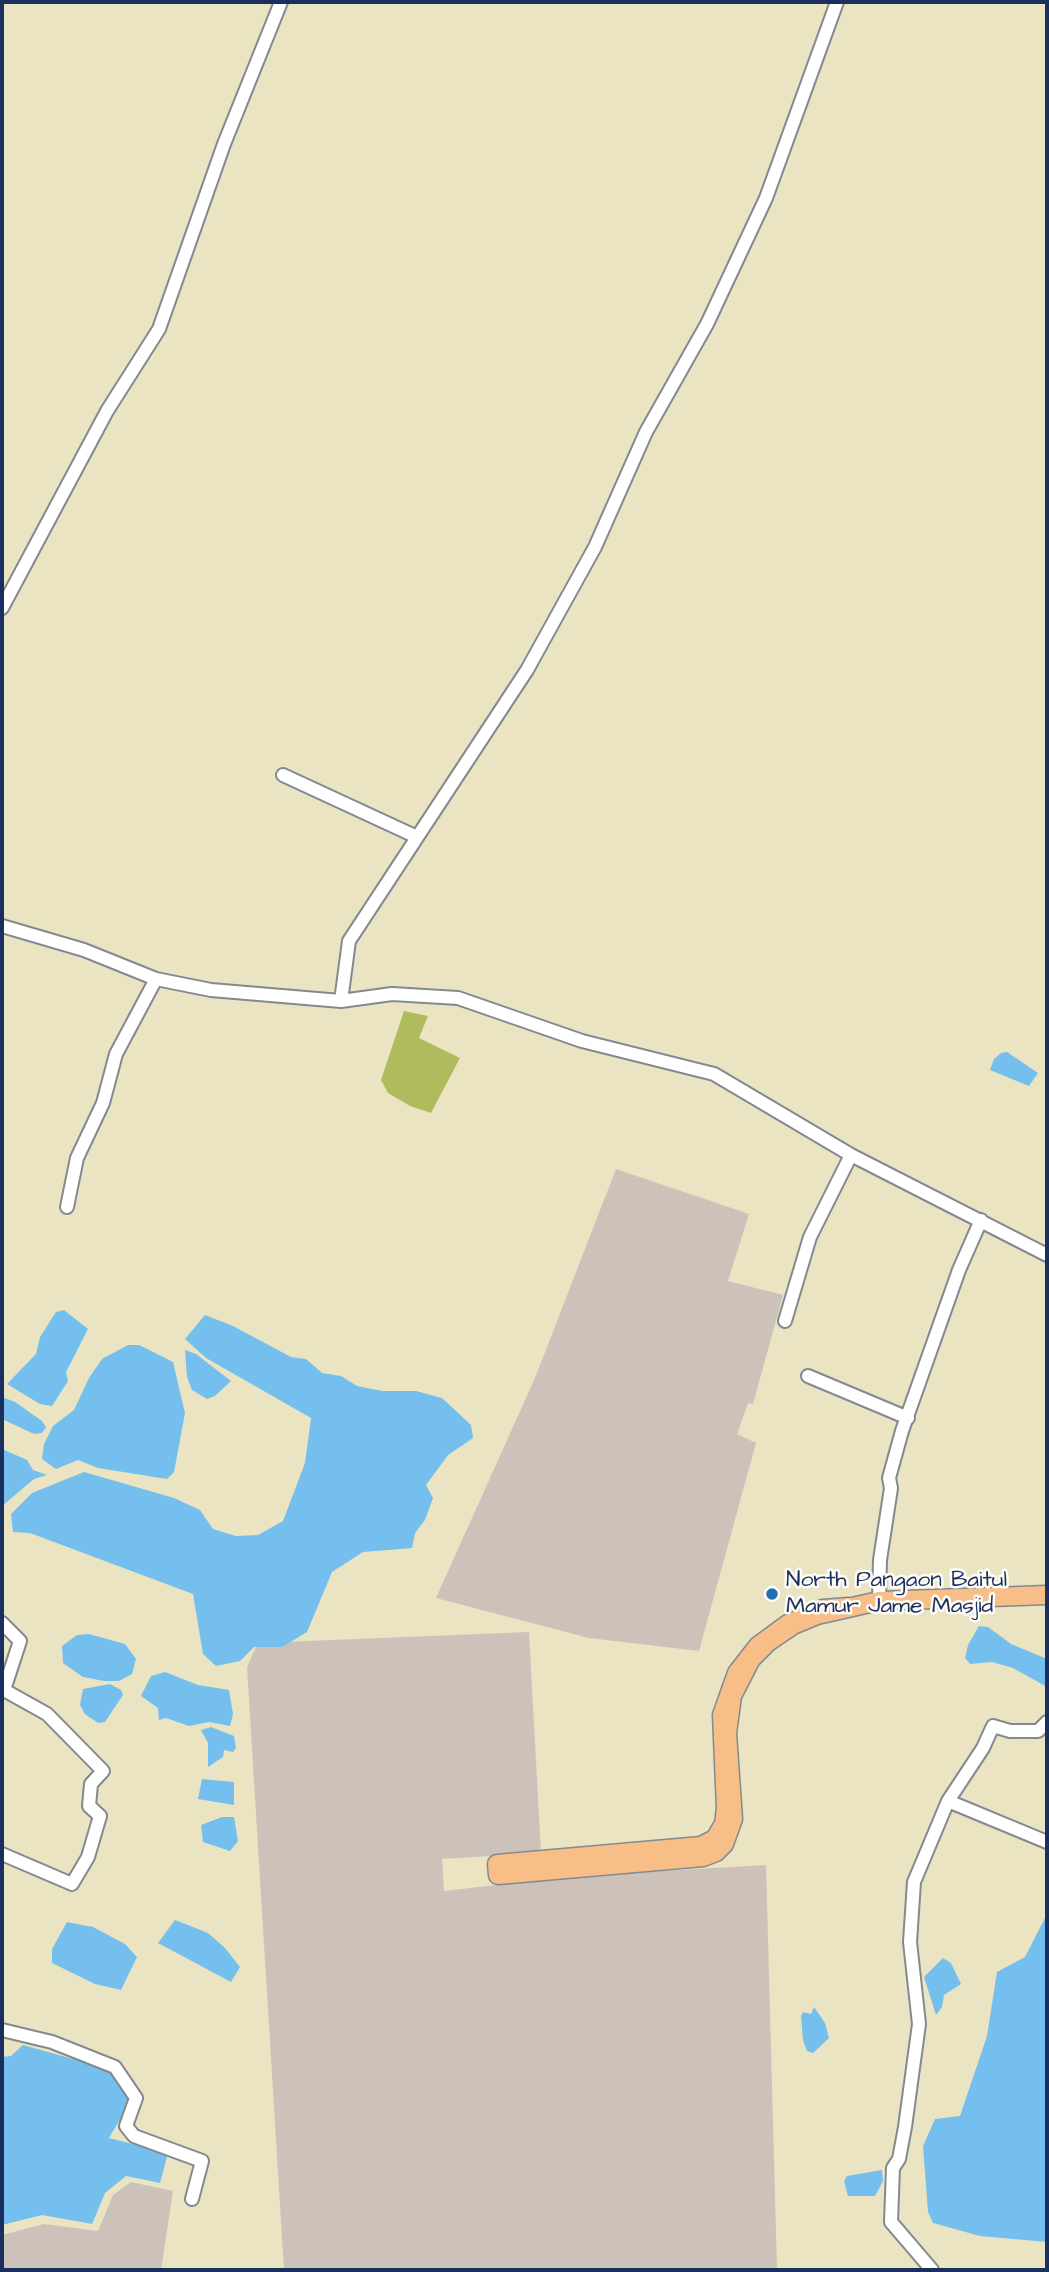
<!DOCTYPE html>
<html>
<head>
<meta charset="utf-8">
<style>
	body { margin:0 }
	#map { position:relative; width:1049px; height:2272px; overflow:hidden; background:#eae4c3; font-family:"Architects Daughter",sans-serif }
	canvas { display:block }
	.frame { position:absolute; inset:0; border:4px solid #1b2f5e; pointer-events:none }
</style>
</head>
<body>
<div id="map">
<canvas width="1049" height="2272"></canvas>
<div class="frame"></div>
</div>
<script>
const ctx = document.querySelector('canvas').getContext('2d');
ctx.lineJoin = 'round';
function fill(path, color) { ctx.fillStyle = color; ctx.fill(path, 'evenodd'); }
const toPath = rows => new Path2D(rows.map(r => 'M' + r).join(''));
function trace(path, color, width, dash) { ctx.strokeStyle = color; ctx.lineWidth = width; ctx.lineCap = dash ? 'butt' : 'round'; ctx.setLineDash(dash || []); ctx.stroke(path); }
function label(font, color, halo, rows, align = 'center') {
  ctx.font = font + ' "Architects Daughter",sans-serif'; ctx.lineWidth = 5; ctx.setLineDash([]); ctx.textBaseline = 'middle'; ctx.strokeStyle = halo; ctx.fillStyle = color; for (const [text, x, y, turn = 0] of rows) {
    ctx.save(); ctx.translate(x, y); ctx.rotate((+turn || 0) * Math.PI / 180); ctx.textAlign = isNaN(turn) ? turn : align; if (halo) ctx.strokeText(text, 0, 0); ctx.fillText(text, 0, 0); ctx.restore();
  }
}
const industrial = toPath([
	[616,1169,749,1214,728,1281,783,1295,753,1404,748,1403,737,1434,756,1443,699,1651,589,1638,436,1598,535,1378],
	[529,1632,541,1853,442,1859,444,1891,574,1876,766,1865,777,2270,284,2270,247,1667,258,1643],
	[131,2182,173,2191,161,2270,2,2270,2,2235,44,2224,98,2231,113,2195]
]);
const green = toPath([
	[404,1011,428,1016,419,1038,460,1058,431,1113,410,1106,388,1093,381,1080]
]);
const water = toPath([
	[1007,1052,1038,1073,1029,1086,990,1070,994,1059,1001,1053],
	[64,1310,88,1329,66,1372,68,1381,52,1406,40,1404,7,1384,36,1354,40,1337,56,1312],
	[205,1315,233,1326,291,1357,306,1359,322,1373,341,1376,357,1386,382,1391,416,1391,442,1398,471,1425,473,1438,448,1455,426,1485,433,1498,425,1520,415,1533,412,1548,363,1552,332,1572,307,1632,282,1647,254,1647,240,1661,216,1666,203,1654,193,1594,30,1533,13,1532,11,1514,32,1493,84,1472,174,1498,200,1510,213,1529,236,1536,258,1535,283,1521,305,1463,311,1418,206,1358,185,1339],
	[128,1345,139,1345,173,1362,185,1413,174,1472,167,1479,98,1468,78,1460,56,1469,42,1459,44,1444,53,1426,74,1410,89,1378,102,1359],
	[185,1350,196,1354,231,1381,215,1396,207,1399,192,1390,187,1377],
	[2,1397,15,1402,42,1421,46,1427,42,1433,34,1434,2,1419],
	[2,1449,27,1460,33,1470,47,1475,34,1479,2,1506],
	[979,1626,988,1627,1011,1644,1047,1659,1047,1687,1013,1668,992,1662,970,1664,965,1658,968,1645],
	[89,1634,125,1644,136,1659,132,1674,119,1681,104,1681,83,1677,63,1663,62,1646,77,1635],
	[165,1672,198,1685,229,1690,233,1714,230,1726,209,1722,189,1726,166,1718,159,1720,158,1708,141,1696,151,1676],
	[110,1684,121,1690,123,1695,105,1722,98,1723,85,1714,80,1705,83,1689],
	[211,1727,234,1736,236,1748,233,1752,224,1750,223,1757,208,1767,208,1743,201,1730],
	[202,1779,234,1782,234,1805,198,1799],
	[222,1817,234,1817,238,1841,230,1851,203,1842,201,1825],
	[1047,1914,1047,2242,980,2236,933,2223,928,2212,923,2146,935,2119,960,2116,987,2036,997,1972,1025,1957],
	[175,1920,208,1933,225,1948,240,1967,231,1982,158,1943],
	[67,1922,93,1927,125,1944,137,1957,121,1990,95,1984,52,1963,52,1949],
	[943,1958,951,1963,961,1984,944,1995,942,2007,936,2015,924,1977],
	[814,2007,825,2023,829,2038,813,2053,807,2051,803,2040,801,2016,803,2012,811,2014],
	[23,2045,116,2071,132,2099,109,2138,168,2153,160,2183,126,2176,105,2193,92,2224,42,2215,2,2225,2,2057,11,2056],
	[882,2170,883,2181,875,2196,848,2196,844,2181,847,2176]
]);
const minor = toPath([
	[2,608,107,411,159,329,224,144,281,2],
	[283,775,417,837],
	[2,926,84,950,156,979,211,990,341,1001,392,994,458,998,582,1041,714,1074,851,1155,1047,1255],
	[341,1001,349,941,527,670,595,547,646,432,707,324,766,198,837,2],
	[67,1207,77,1158,103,1103,116,1054,156,979],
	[785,1321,810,1237,851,1155],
	[808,1376,908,1418],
	[879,1601,880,1560,891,1488,889,1478,902,1431,959,1270,981,1220],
	[2,1623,20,1641,4,1690,47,1714,103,1771,91,1784,89,1806,100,1816,88,1857,72,1884,2,1854],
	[948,1801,1047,1842],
	[2,2030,52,2042,115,2067,136,2098,126,2126,134,2136,202,2161,192,2199],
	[932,2270,891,2222,893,2168,899,2159,905,2127,919,2024,910,1942,914,1882,948,1801,983,1748,993,1726,1010,1731,1038,1731,1047,1722]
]);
const highway = toPath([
	[849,1607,823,1609,788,1624,758,1646,737,1673,722,1715,726,1808,724,1824,715,1839,701,1846,497,1864,498,1875,703,1857,716,1852,724,1844,733,1819,727,1733,732,1696,751,1659,768,1642,793,1625,817,1615,879,1601,1047,1595]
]);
const markers = [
	[772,1594,7,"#1f6fb2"]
];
const poiNames = [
	["North Pangaon Baitul",786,1581],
	["Mamur Jame Masjid",786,1607]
];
fill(industrial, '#ccc2b9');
fill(green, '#afbb5d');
fill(water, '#74bfed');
trace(minor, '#828a90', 16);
trace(highway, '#828a90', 21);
trace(minor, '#fff', 12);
trace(highway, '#f7be88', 18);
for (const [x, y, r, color] of markers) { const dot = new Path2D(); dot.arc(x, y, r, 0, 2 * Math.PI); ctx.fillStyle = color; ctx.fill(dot); trace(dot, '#fdfcf7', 2.5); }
label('23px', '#1b2f5e', '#fdfcf7', poiNames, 'left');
</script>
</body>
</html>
